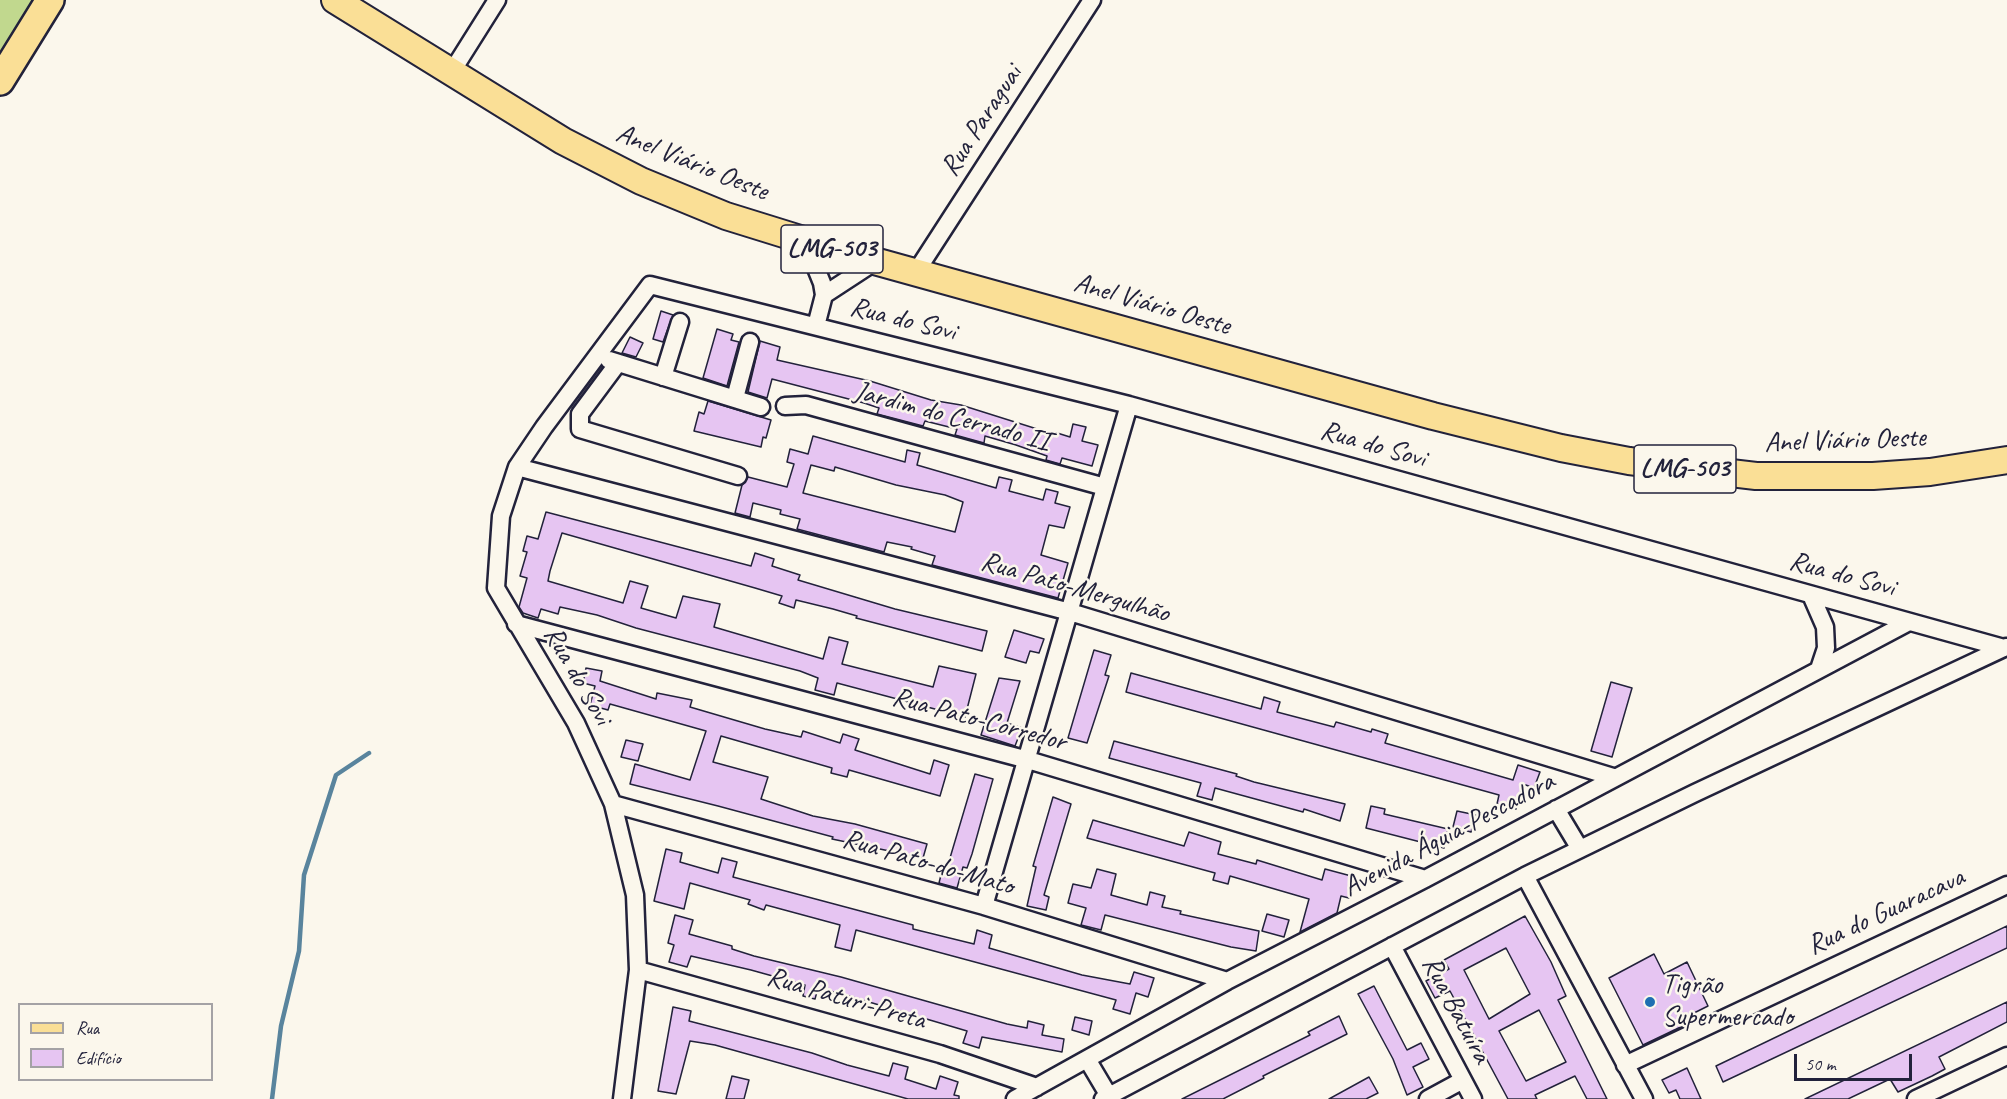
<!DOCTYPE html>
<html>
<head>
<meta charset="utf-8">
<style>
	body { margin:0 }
	#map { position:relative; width:2007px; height:1099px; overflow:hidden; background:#fbf7ec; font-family:Caveat,sans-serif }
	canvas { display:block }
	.legend { position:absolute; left:18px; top:1003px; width:195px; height:78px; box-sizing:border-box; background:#fbf7ec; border:2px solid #a4a2a5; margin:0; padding:8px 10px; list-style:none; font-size:18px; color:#22223b }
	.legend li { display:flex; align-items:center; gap:12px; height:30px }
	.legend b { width:30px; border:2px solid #a4a2a5 }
	.scale { position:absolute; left:1794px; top:1054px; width:118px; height:27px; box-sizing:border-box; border:3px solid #22223b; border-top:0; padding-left:8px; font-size:18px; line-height:21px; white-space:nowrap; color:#22223b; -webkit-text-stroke:4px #fbf7ec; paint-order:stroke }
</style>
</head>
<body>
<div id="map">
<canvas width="2007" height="1099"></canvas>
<ul class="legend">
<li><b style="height:8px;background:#fadf96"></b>Rua</li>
<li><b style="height:16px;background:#e6c5f2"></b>Edifício</li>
</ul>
<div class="scale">50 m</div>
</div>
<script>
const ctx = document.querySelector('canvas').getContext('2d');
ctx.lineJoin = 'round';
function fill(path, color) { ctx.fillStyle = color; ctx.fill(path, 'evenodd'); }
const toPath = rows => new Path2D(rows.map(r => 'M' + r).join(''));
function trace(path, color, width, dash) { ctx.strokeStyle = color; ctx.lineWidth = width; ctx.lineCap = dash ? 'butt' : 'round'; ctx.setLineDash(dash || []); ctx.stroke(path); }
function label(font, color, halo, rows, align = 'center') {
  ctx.font = font + ' Caveat,sans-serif'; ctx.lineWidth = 5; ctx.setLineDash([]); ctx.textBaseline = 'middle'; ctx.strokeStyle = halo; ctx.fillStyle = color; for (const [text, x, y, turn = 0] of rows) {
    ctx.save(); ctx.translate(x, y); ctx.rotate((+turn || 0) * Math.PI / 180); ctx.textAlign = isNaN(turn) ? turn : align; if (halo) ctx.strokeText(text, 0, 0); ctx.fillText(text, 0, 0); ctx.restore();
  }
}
const green = toPath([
	[0,0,62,0,0,84]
]);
const stream = toPath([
	[272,1099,281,1026,299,951,304,875,336,775,369,753]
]);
const building = toPath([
	[661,311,673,315,663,342,653,339,661,311],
	[717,329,733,334,731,340,739,342,727,386,703,378,717,329],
	[630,337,643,343,636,357,622,353,630,337],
	[760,341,780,347,777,360,870,381,931,400,961,405,1053,434,1054,432,1070,437,1073,424,1086,427,1082,441,1098,445,1092,466,1062,458,1060,464,1046,460,1047,456,1016,445,985,436,984,443,955,435,957,429,925,421,923,426,877,414,879,408,864,403,772,379,767,398,748,392,760,341],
	[708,401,771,420,766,438,763,437,761,447,694,431,699,412,704,414,708,401],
	[813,436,905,462,907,450,920,453,917,465,996,488,999,477,1012,480,1009,491,1043,500,1046,489,1058,492,1055,503,1070,507,1064,528,1049,525,1041,555,1068,563,1058,598,932,565,935,556,911,549,912,547,887,542,884,552,797,529,800,519,780,514,781,510,753,503,750,517,735,513,742,485,748,477,787,487,794,464,787,462,790,449,808,454,813,436],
	[811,465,834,471,835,467,896,485,945,495,963,502,955,532,803,493,811,465],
	[546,512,751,566,755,553,774,559,772,566,800,575,798,580,895,609,987,631,982,651,856,618,857,616,833,609,796,600,794,608,779,603,782,596,755,588,562,533,550,571,548,581,623,603,630,581,648,586,641,608,676,618,683,596,720,604,714,627,823,659,829,637,848,642,842,664,933,687,939,666,976,674,965,717,837,683,834,695,815,690,818,678,800,671,636,628,597,615,560,607,558,614,541,609,538,618,523,613,519,607,527,578,520,576,527,552,523,551,527,536,538,539,546,512],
	[1014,630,1044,639,1039,653,1030,651,1026,663,1005,657,1014,630],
	[1094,650,1111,655,1105,675,1109,676,1087,743,1068,738,1094,650],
	[586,668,602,671,600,681,656,699,657,693,692,700,690,707,765,729,801,737,803,731,840,743,843,734,859,739,855,750,930,774,934,760,949,765,940,796,849,770,847,777,831,773,832,768,721,736,713,762,768,777,761,799,813,816,855,824,927,844,923,858,832,839,833,837,718,806,630,784,635,764,690,780,706,731,610,704,608,710,590,705,595,686,583,683,586,668],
	[1131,673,1261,709,1264,697,1280,702,1277,712,1334,727,1336,722,1371,732,1372,729,1388,734,1385,743,1513,780,1518,765,1540,772,1534,788,1523,784,1516,809,1497,804,1499,795,1126,692,1131,673],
	[999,678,1020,681,1007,723,1022,728,1015,746,981,735,999,678],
	[1611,682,1632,688,1612,757,1591,751,1611,682],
	[626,740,643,744,638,761,621,757,626,740],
	[1114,741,1237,774,1236,776,1254,782,1345,804,1340,821,1304,809,1303,812,1215,788,1212,800,1197,796,1201,783,1109,758,1114,741],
	[975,774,993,779,972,854,967,868,963,867,957,888,939,883,943,867,947,868,975,774],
	[1053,797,1071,804,1044,895,1049,897,1046,910,1027,906,1036,867,1033,866,1053,797],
	[1371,806,1385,809,1384,814,1448,829,1444,848,1366,828,1371,806],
	[1457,811,1476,815,1471,832,1453,827,1457,811],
	[1093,820,1184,846,1189,832,1221,842,1218,854,1256,864,1257,860,1322,880,1325,869,1355,877,1349,898,1341,896,1337,913,1300,932,1309,899,1230,876,1228,884,1213,880,1215,873,1087,838,1093,820],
	[666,849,682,853,680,862,718,873,722,858,737,862,733,877,913,925,913,929,974,944,977,930,992,935,989,948,1082,975,1130,984,1134,972,1154,978,1148,997,1136,993,1130,1014,1113,1009,1116,1000,856,930,851,951,835,947,840,925,766,905,764,910,748,904,750,900,690,883,684,909,654,901,666,849],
	[1097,869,1116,874,1111,895,1147,905,1150,892,1165,896,1162,907,1181,911,1180,914,1259,931,1256,951,1231,947,1105,915,1101,930,1081,925,1086,908,1068,903,1073,884,1091,888,1097,869],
	[1267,914,1289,920,1284,937,1262,931,1267,914],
	[675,915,693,920,689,934,732,946,732,949,754,956,841,977,1007,1024,1027,1028,1028,1021,1044,1025,1042,1035,1064,1039,1062,1052,982,1037,979,1048,963,1043,967,1031,842,994,818,988,815,999,803,996,805,985,751,970,691,956,687,967,669,962,674,945,668,943,675,915],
	[1525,916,1551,962,1566,996,1558,1000,1607,1099,1587,1099,1575,1076,1535,1095,1537,1099,1508,1099,1450,991,1435,998,1426,981,1449,969,1444,960,1525,916],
	[1506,948,1530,994,1489,1019,1464,970,1506,948],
	[1539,1010,1566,1062,1526,1081,1499,1031,1539,1010],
	[2007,926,2007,948,1723,1082,1716,1066,2007,926],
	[1654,954,1664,974,1687,962,1708,1006,1686,1017,1689,1023,1643,1045,1609,978,1654,954],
	[1374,986,1407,1050,1421,1043,1429,1059,1413,1067,1423,1087,1407,1095,1393,1059,1358,994,1374,986],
	[2007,1002,2007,1022,1939,1057,1945,1069,1932,1076,1898,1092,1890,1079,1848,1099,1805,1099,2007,1002],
	[673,1007,691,1011,689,1021,812,1053,847,1065,889,1076,893,1063,908,1067,905,1079,936,1089,940,1076,958,1082,954,1095,959,1096,959,1099,908,1099,715,1045,690,1041,676,1094,658,1091,673,1007],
	[1339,1016,1347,1034,1263,1076,1264,1078,1223,1099,1182,1099,1310,1035,1308,1032,1339,1016],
	[1075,1017,1092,1021,1089,1035,1072,1030,1075,1017],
	[1687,1068,1701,1099,1680,1099,1676,1090,1669,1093,1662,1080,1687,1068],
	[732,1076,749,1080,744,1099,726,1099,732,1076],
	[1369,1077,1378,1093,1366,1099,1329,1099,1369,1077]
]);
const minor = toPath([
	[451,73,497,0],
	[805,241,822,283,824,295,816,326],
	[916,272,1092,0],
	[824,295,876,261],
	[609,360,761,407],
	[618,363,580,414,580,429,738,476],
	[663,377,680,322],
	[735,398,750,342],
	[785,406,806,405,1105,487],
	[517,467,1070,612,1613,777],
	[1811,595,1825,627,1826,648,1819,669],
	[516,624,1028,760,1425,879],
	[613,804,984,906,1227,981],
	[1556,809,1580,849],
	[1525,876,1644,1099],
	[984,906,1129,405],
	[1392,946,1473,1099],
	[638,970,940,1054,1037,1087],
	[1087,1059,1109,1096],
	[1625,1065,2007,885],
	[622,1099,638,970,635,895,613,804,576,723,496,588,501,516,517,467,544,427,650,285,1129,405,2004,648],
	[1015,1099,1227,981,1425,879,1909,622],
	[1103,1099,1525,876,1695,793,2006,647],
	[1428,1099,1463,1080],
	[1916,1099,2007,1056]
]);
const primary = toPath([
	[335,0,563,141,641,181,726,216,842,252,1433,416,1561,448,1629,461,1756,476,1873,476,1930,472,2007,460]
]);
const trunk = toPath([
	[0,81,50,0]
]);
const markers = [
	[1650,1002,6,"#1f6fb2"]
];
const shields = [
	[832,249,102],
	[1685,469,102]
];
const shieldNames = [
	["LMG-503",832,249],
	["LMG-503",1685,469]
];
const streetNames = [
	["Rua Paraguai",982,121,-57],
	["Anel Viário Oeste",692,163,22],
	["Anel Viário Oeste",1152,305,16],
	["Rua do Sovi",903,320,14],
	["Jardim do Cerrado II",952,417,15],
	["Anel Viário Oeste",1845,441,-2],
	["Rua do Sovi",1373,445,16],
	["Rua do Sovi",1842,575,15],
	["Rua Pato-Mergulhão",1075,588,16],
	["Rua do Sovi",577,676,60],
	["Rua Pato-Corredor",979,720,15],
	["Avenida Águia-Pescadora",1449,835,-28],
	["Rua Pato-do-Mato",928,863,16],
	["Rua do Guaracava",1886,912,-25],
	["Rua Paturi-Preta",846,999,16],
	["Rua Batuíra",1456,1010,62]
];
const poiNames = [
	["Tigrão",1662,986],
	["Supermercado",1662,1018]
];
fill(green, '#c1d88e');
trace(stream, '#59849d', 4.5);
fill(building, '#e6c5f2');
trace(building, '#22223b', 1.5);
trace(minor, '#22223b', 21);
trace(primary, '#22223b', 30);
trace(trunk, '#22223b', 32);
trace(minor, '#fbf7ec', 16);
trace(primary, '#fadf96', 26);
trace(trunk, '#fadf96', 27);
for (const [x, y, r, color] of markers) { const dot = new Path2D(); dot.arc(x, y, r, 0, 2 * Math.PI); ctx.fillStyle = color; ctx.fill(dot); trace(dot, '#fbf7ec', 2); }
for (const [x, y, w] of shields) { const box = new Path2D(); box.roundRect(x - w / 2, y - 24, w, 48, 4.5); ctx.fillStyle = '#fbf7ec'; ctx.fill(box); trace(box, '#22223b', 1.5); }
label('bold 27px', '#22223b', null, shieldNames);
label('28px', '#22223b', '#fbf7ec', streetNames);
label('28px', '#22223b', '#fbf7ec', poiNames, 'left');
</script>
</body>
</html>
